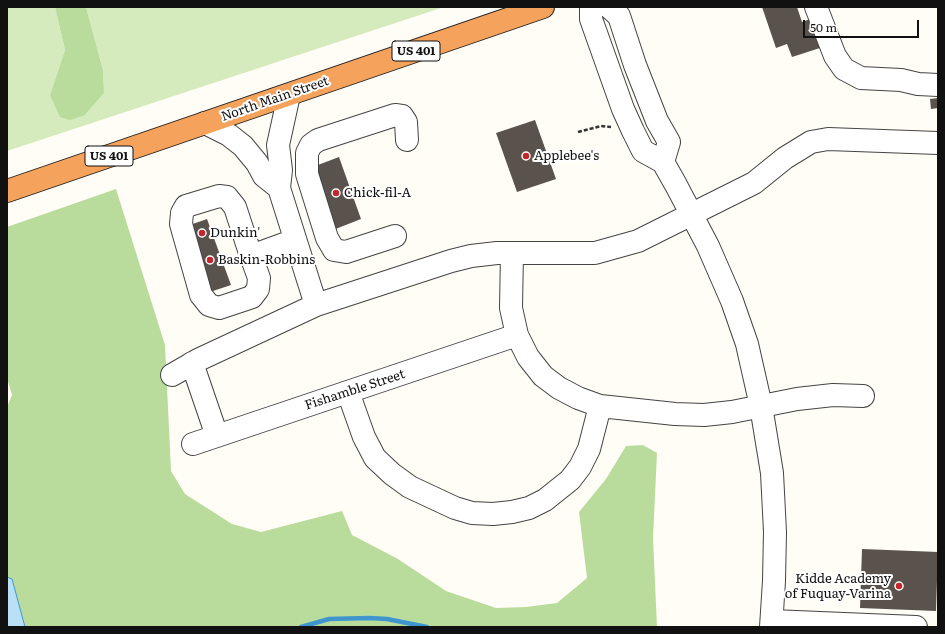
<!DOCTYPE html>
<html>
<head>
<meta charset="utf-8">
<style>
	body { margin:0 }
	#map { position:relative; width:945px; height:634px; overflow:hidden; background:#fffdf5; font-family:Literata,serif }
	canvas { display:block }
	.frame { position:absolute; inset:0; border:8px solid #111; pointer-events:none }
	.scale { position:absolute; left:803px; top:20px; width:116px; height:18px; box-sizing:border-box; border:2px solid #111; border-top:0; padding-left:5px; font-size:12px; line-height:14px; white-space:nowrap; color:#111; -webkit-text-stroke:3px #fff; paint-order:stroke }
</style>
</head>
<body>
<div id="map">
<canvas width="945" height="634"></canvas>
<div class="frame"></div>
<div class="scale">50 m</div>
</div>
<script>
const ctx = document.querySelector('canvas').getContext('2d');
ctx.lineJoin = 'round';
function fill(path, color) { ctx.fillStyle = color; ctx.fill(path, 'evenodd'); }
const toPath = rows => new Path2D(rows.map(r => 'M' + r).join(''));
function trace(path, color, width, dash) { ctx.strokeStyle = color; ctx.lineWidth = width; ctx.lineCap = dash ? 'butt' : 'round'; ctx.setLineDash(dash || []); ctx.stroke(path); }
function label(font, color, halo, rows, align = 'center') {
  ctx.font = font + ' Literata,serif'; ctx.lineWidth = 4; ctx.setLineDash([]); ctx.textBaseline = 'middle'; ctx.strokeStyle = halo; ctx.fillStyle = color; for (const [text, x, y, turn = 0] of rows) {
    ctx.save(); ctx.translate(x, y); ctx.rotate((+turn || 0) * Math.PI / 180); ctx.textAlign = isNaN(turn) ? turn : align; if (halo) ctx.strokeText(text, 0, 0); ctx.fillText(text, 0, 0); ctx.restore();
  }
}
const green = toPath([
	[7,7,55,7,65,50,50,95,85,115,104,93,103,70,86,7,444,7,7,151]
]);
const forest = toPath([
	[55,7,86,7,103,70,104,93,85,115,70,120,60,117,50,95,65,50],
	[116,189,165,345,171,471,185,494,232,524,261,532,342,511,352,535,398,559,446,591,496,608,526,607,557,603,587,578,579,512,606,479,626,446,643,445,657,453,653,538,657,627,25,627,12,579,7,577,7,407,12,395,7,378,7,227]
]);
const water = toPath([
	[7,577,12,579,25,627,7,627,7,577]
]);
const stream = toPath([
	[301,627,329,619,369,618,387,619,427,627]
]);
const building = toPath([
	[762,7,797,7,802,22,813,18,823,47,792,57,787,44,776,48],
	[938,98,938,108,931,109,930,99],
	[535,120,556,179,517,192,496,133],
	[339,157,361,219,333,230,310,168],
	[207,219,231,285,210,292,187,226],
	[862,549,938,552,936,611,860,608]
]);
const path = toPath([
	[578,132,601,126,611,127]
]);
const minor = toPath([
	[591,7,591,19,623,109,633,131,643,151,663,162,676,185,708,246,732,301,747,344,761,406,772,473,775,532,774,581,771,627],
	[609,7,619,16,635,65,657,121,669,142,663,162],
	[816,7,835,56,844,69,861,78,901,80,918,84,938,85],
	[289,95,278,145,281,170,279,188,316,305],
	[205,123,229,135,243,146,257,163,264,176,279,188],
	[395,236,346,252,334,250,327,238,307,174,307,153,311,145,318,140,395,115,402,116,406,122,407,140],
	[512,253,511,308,517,335,528,357,543,376,559,388,578,398,600,406,675,414,704,415,732,412,797,399,833,395,863,396],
	[251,256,235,207,227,197,219,196,186,206,182,213,181,224,201,295,209,305,219,308,252,297,258,289,259,278,251,256,295,240],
	[192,363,217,436],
	[172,375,198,360,316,305,451,261,471,256,497,253,595,253,638,241,754,183,785,158,811,142,828,139,938,143],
	[348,392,364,437,375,458,392,474,410,487,455,508,472,513,493,514,512,512,529,508,545,500,570,480,580,467,589,449,600,406],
	[193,444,517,335],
	[772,621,916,627]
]);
const highway = toPath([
	[7,191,543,7]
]);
const markers = [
	[526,156,4,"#c4262e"],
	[336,193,4,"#c4262e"],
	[202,233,4,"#c4262e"],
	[210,260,4,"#c4262e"],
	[899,586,4,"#c4262e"]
];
const shields = [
	[416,51,48],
	[109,156,48]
];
const shieldNames = [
	["US 401",416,51],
	["US 401",109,156]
];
const streetNames = [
	["North Main Street",275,99,-19],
	["Fishamble Street",355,390,-18]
];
const poiNames = [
	["Applebee's",534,156],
	["Chick-fil-A",344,193],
	["Dunkin'",210,233],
	["Baskin-Robbins",218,260],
	["Kidde Academy",891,579,"right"],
	["of Fuquay-Varina",891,594,"right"]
];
fill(green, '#d5ebbd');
fill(forest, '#b9dc9c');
fill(water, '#b9e0f7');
trace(water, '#3f96cf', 1);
trace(stream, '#3f96cf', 4.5);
fill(building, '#5a524d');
trace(minor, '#444', 24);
trace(highway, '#222', 24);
trace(path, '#333', 2.5, [4, 2]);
trace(minor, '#fff', 22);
trace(highway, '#f5a25d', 22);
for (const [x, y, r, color] of markers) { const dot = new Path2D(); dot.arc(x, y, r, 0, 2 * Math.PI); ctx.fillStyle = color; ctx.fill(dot); trace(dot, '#fff', 1.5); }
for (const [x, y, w] of shields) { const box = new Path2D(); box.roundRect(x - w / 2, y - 10, w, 20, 3); ctx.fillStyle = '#fff'; ctx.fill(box); trace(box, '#111', 1); }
label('bold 12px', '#111', null, shieldNames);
label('13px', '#111', '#fff', streetNames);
label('13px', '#111', '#fff', poiNames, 'left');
</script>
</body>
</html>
